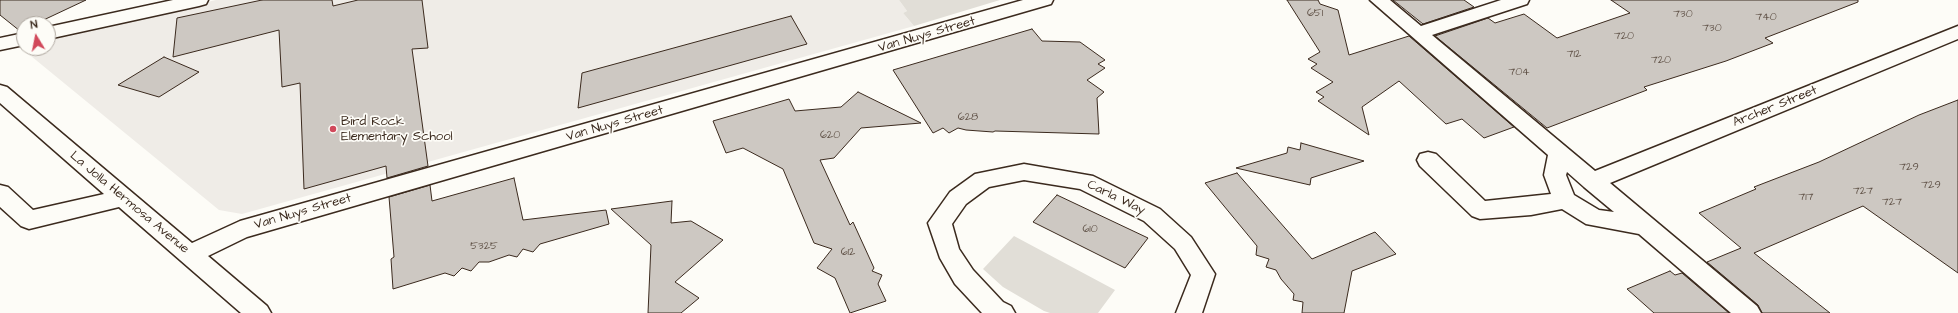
<!DOCTYPE html>
<html>
<head>
<meta charset="utf-8">
<style>
	body { margin:0 }
	#map { position:relative; width:1958px; height:313px; overflow:hidden; background:#fdfcf7; font-family:"Architects Daughter",sans-serif }
	canvas { display:block }
	.north { position:absolute; left:16px; top:16px; width:40px; height:40px; box-sizing:border-box; background:#fdfcf7; border:1px solid #afa8a0; border-radius:50%; rotate:350deg; font-size:11px; font-weight:700; line-height:16px; text-align:center; color:#3b2a1e }
	.north::after { content:''; display:block; margin:auto; width:14px; height:18px; background:#d1495b; clip-path:polygon(50% 0,100% 100%,50% 72%,0 100%) }
</style>
</head>
<body>
<div id="map">
<canvas width="1958" height="313"></canvas>
<div class="north">N</div>
</div>
<script>
const ctx = document.querySelector('canvas').getContext('2d');
ctx.lineJoin = 'round';
function fill(path, color) { ctx.fillStyle = color; ctx.fill(path, 'evenodd'); }
const toPath = rows => new Path2D(rows.map(r => 'M' + r).join(''));
function trace(path, color, width, dash) { ctx.strokeStyle = color; ctx.lineWidth = width; ctx.lineCap = dash ? 'butt' : 'round'; ctx.setLineDash(dash || []); ctx.stroke(path); }
function label(font, color, halo, rows, align = 'center') {
  ctx.font = font + ' "Architects Daughter",sans-serif'; ctx.lineWidth = 3.5; ctx.setLineDash([]); ctx.textBaseline = 'middle'; ctx.strokeStyle = halo; ctx.fillStyle = color; for (const [text, x, y, turn = 0] of rows) {
    ctx.save(); ctx.translate(x, y); ctx.rotate((+turn || 0) * Math.PI / 180); ctx.textAlign = isNaN(turn) ? turn : align; if (halo) ctx.strokeText(text, 0, 0); ctx.fillText(text, 0, 0); ctx.restore();
  }
}
const built = toPath([
	[216,0,899,0,907,11,903,13,914,26,242,214,219,210,20,47,24,45,24,48,48,48,48,38]
]);
const green = toPath([
	[899,0,1000,0,914,26,903,13,907,11],
	[1014,236,1115,290,1098,313,1050,313,1044,311,1003,287,983,269]
]);
const building = toPath([
	[0,0,86,0,35,24,24,24,24,29,20,31,0,15,0,0],
	[262,0,332,0,333,6,358,0,422,0,428,48,412,49,428,166,387,178,386,166,304,189,300,83,282,87,279,30,173,57,177,18,262,0],
	[1287,0,1318,0,1320,4,1338,10,1349,55,1409,36,1514,127,1484,138,1462,119,1446,124,1399,81,1362,107,1369,135,1318,101,1324,97,1316,92,1333,82,1311,68,1317,64,1308,59,1320,52,1287,0],
	[1393,0,1464,0,1474,7,1423,24,1393,0],
	[1611,0,1858,0,1858,2,1765,38,1773,43,1726,61,1644,87,1647,90,1547,128,1435,36,1488,18,1495,23,1524,14,1557,38,1630,13,1611,0],
	[791,16,807,44,578,108,582,73,791,16],
	[1032,29,1042,41,1080,42,1105,60,1098,64,1105,68,1087,80,1104,92,1097,98,1099,134,995,131,993,132,966,130,958,128,949,133,943,128,933,133,893,70,1032,29],
	[164,57,199,72,159,97,118,85,164,57],
	[858,92,921,123,861,128,834,158,820,160,850,225,853,222,874,268,872,271,882,275,878,284,886,301,850,313,835,278,817,268,832,249,814,243,783,169,743,148,726,153,713,121,789,99,795,111,841,107,858,92],
	[1958,100,1958,273,1863,206,1754,253,1830,313,1762,313,1758,305,1707,262,1741,248,1699,213,1756,189,1754,187,1819,162,1919,115,1958,100],
	[1301,143,1364,161,1311,178,1310,185,1236,168,1287,153,1288,147,1300,150,1301,143],
	[1237,173,1312,259,1375,232,1396,254,1352,271,1344,313,1302,313,1303,302,1293,300,1294,294,1281,279,1276,270,1266,267,1269,259,1256,255,1257,246,1205,183,1237,173],
	[514,178,523,220,606,210,609,224,540,244,533,252,523,249,517,257,509,255,489,262,479,262,471,271,462,268,454,276,445,273,393,289,391,259,394,257,389,197,430,185,432,201,514,178],
	[1057,195,1148,238,1125,268,1033,222,1057,195],
	[672,201,671,223,691,221,723,240,675,282,699,298,681,313,648,313,651,245,611,209,672,201],
	[1670,271,1675,275,1682,273,1729,313,1654,313,1627,289,1670,271]
]);
const minor = toPath([
	[173,0,208,0,206,4,199,6,48,39,48,27,173,0],
	[1023,0,1053,0,1051,4,247,237,208,256,267,306,271,313,241,313,119,207,29,229,21,226,0,207,0,185,8,187,33,210,104,194,0,103,0,85,7,87,192,243,240,221,1023,0],
	[1370,0,1390,0,1421,26,1501,0,1529,0,1527,4,1432,35,1595,171,1958,26,1958,39,1610,183,1757,306,1761,313,1731,313,1639,234,1586,224,1562,209,1531,215,1480,219,1472,216,1420,166,1417,160,1420,154,1428,152,1436,154,1485,201,1551,194,1544,175,1548,155,1370,0],
	[1567,172,1584,187,1614,212,1599,210,1574,195,1566,175,1567,172],
	[24,33,24,45,0,50,0,38,24,33],
	[1024,164,1093,176,1160,209,1191,237,1215,274,1202,313,1176,313,1191,275,1175,249,1144,221,1080,189,1024,180,989,187,966,204,952,224,959,249,973,270,1003,302,1011,306,1015,313,982,313,955,284,940,258,928,223,950,192,975,174,1024,164]
]);
const markers = [
	[333,129,4,"#d1495b"]
];
const numberNames = [
	["651",1315,14],
	["730",1683,15],
	["740",1766,18],
	["730",1712,29],
	["720",1624,37],
	["712",1574,55],
	["720",1661,61],
	["704",1519,73],
	["628",968,118],
	["620",830,136],
	["729",1909,168],
	["729",1931,186],
	["727",1863,192],
	["717",1806,198],
	["727",1892,203],
	["610",1090,230],
	["5325",484,247],
	["612",848,253]
];
const streetNames = [
	["Van Nuys Street",927,35,-16],
	["Archer Street",1775,107,-22],
	["Van Nuys Street",615,124,-16],
	["Carla Way",1116,198,26],
	["La Jolla Hermosa Avenue",129,203,40],
	["Van Nuys Street",303,212,-16]
];
const poiNames = [
	["Bird Rock",341,122],
	["Elementary School",341,137]
];
fill(built, '#efece7');
fill(green, '#e1ded7');
fill(building, '#cdc8c2');
trace(building, '#3b2a1e', 1);
trace(minor, '#3b2a1e', 3);
fill(minor, '#fdfcf7');
for (const [x, y, r, color] of markers) { const dot = new Path2D(); dot.arc(x, y, r, 0, 2 * Math.PI); ctx.fillStyle = color; ctx.fill(dot); trace(dot, '#fdfcf7', 1.5); }
label('11px', '#605247', null, numberNames);
label('13px', '#3b2a1e', '#fdfcf7', streetNames);
label('13px', '#3b2a1e', '#fdfcf7', poiNames, 'left');
</script>
</body>
</html>
